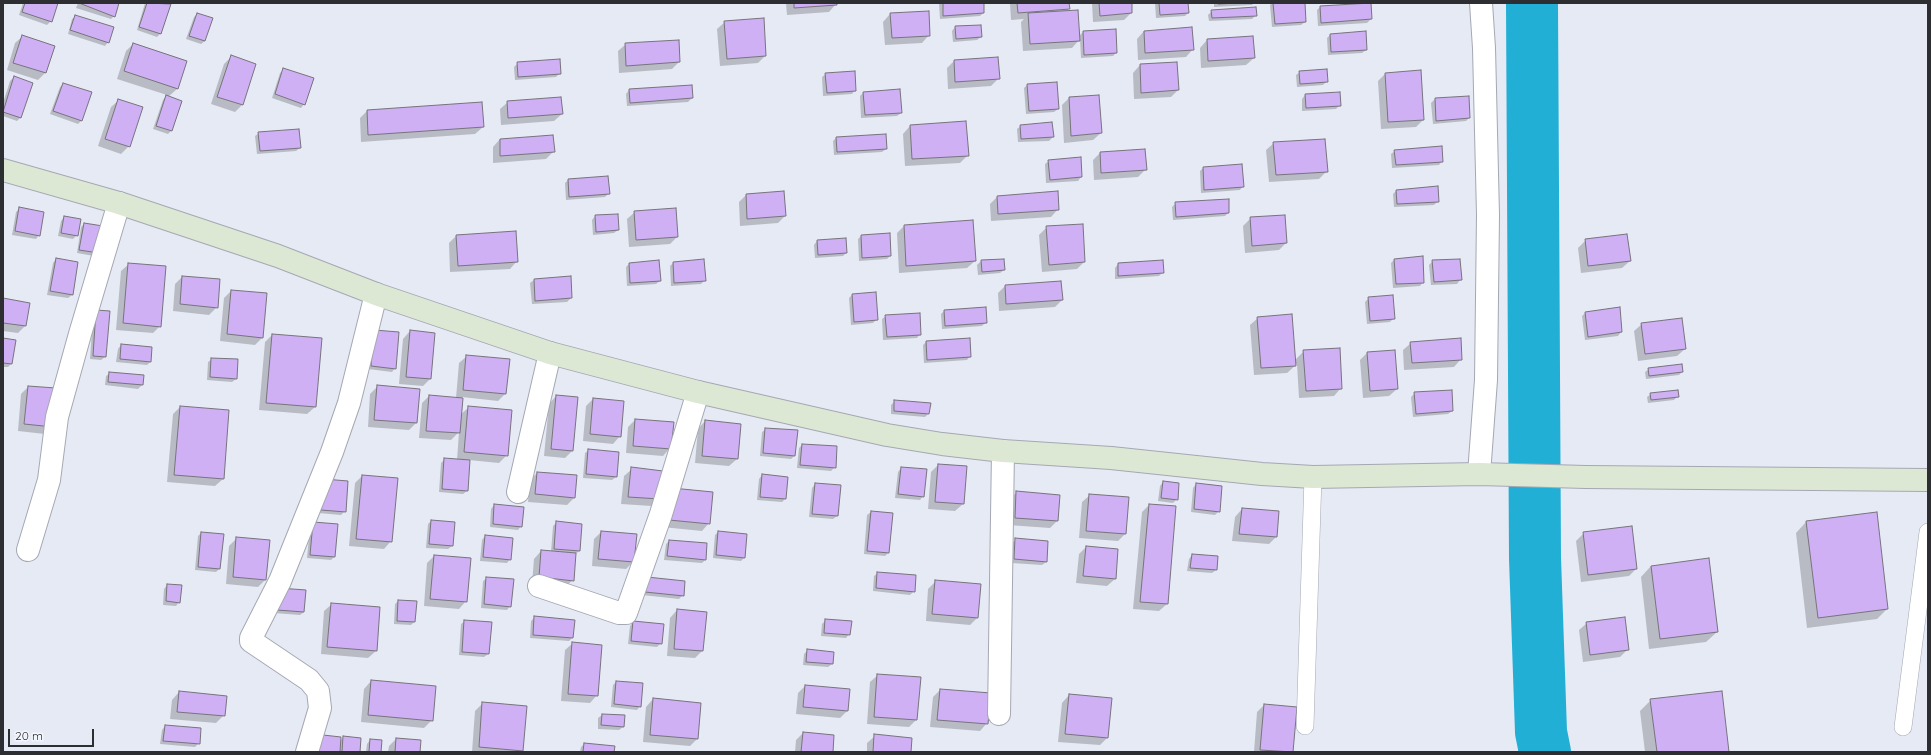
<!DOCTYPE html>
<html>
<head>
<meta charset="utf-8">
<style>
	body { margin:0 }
	#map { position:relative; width:1931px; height:755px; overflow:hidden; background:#e6eaf5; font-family:Quicksand,sans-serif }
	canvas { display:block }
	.frame { position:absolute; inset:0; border:4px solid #2d2e32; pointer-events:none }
	.scale { position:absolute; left:8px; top:729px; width:86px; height:18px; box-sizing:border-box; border:2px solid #2d2e32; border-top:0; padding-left:5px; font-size:12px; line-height:14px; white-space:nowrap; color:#2d2e32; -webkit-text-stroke:3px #f5f7fe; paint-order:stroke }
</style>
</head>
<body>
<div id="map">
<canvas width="1931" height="755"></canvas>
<div class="frame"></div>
<div class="scale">20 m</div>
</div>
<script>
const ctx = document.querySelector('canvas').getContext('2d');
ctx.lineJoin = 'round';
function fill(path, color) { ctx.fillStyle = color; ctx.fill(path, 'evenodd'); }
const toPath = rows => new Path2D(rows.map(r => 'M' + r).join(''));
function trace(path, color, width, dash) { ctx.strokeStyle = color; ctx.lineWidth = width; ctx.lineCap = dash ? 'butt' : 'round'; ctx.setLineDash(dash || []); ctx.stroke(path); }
const shadow = toPath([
	[23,3,57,3,51,21,47,25,19,15],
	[78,3,118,3,114,16,111,19,76,8],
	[145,3,170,4,161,33,157,37,137,30],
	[786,3,836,3,836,4,829,12,787,15],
	[939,3,983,3,983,13,980,16,940,19],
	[1010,3,1068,3,1068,9,1065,12,1079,36,1083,32,1116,53,1113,56,1081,58,1080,39,1072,48,1023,51,1021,22,1024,19,1011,20],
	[1092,3,1131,3,1131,13,1124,20,1093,22],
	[1155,3,1187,3,1188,13,1185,16,1156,18],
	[1214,3,1254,3,1252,5,1214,7],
	[1272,3,1304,3,1305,22,1301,25,1272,27,1270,5],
	[1320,7,1371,19,1367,23,1318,26,1317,10],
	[1212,11,1256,15,1252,19,1209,21,1208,15],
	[197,14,205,41,201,44,186,39,194,17],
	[890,14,929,35,922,43,885,45,883,22],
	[76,16,108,42,105,46,68,34,72,19],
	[725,22,765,56,758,63,720,66,717,29],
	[955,27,981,37,977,40,953,42,952,31],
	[1144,31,1193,49,1186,57,1138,60,1137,39],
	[1330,35,1366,50,1362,53,1328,55,1327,38],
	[23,36,54,46,45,73,38,80,7,70,15,43],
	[1207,40,1254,58,1246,65,1201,68,1200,48],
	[133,44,186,61,177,89,168,97,181,101,171,131,168,134,153,129,163,100,167,95,117,79,126,51],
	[626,44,679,62,672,69,619,73,618,51],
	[231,57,255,65,242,105,235,112,211,104,224,64],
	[954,61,999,78,991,86,948,89,947,68],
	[518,63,560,73,556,77,515,80,514,67],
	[1176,63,1178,90,1171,97,1134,99,1133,73,1140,65],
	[283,70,304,104,301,108,272,98,280,73],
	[1300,72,1327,81,1323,85,1297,87,1296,75],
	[1420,72,1423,120,1416,127,1381,129,1378,81,1385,74],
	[826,74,855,90,852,94,823,96,822,77],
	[14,77,21,117,17,121,3,116,3,103,10,81],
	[63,84,82,120,78,124,50,114,60,87],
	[1027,85,1058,109,1054,112,1026,114,1024,88],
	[629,90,692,98,688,102,627,106,626,94],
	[863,93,901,113,897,116,861,118,860,96],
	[1305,95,1340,105,1336,109,1302,111,1302,99],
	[1468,97,1469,118,1466,121,1433,124,1431,103,1435,99],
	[1069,98,1101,133,1093,140,1064,143,1062,105],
	[119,100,129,146,121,154,98,146,111,107],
	[508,102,562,114,554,121,501,125,500,109],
	[367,111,483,127,475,134,361,142,360,118],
	[910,126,968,155,960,163,905,166,903,134],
	[1021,126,1053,137,1049,141,1018,142,1017,129],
	[259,133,300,148,296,151,257,154,255,136],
	[836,138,886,149,882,152,834,155,833,141],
	[500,139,554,151,546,159,493,163,493,147],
	[1274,143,1327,171,1319,179,1269,182,1266,150],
	[1395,151,1442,161,1439,165,1392,168,1391,154],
	[1100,153,1146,169,1138,177,1094,180,1093,160],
	[1049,161,1081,177,1078,181,1046,183,1045,164],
	[1203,168,1243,186,1240,190,1201,193,1200,171],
	[568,180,609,193,605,197,566,200,565,183],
	[1396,191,1438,201,1434,205,1394,207,1393,194],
	[784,192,785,216,778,223,740,226,739,202,746,195],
	[1057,192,1058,209,1051,217,991,221,990,204,997,197],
	[1176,203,1228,213,1225,216,1173,220,1172,207],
	[19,209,39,235,36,239,12,235,16,212],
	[635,212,677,237,670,244,629,247,627,219],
	[595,216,618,230,614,233,593,235,592,220],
	[1284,216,1286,243,1279,250,1245,253,1243,226,1251,218],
	[64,217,77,235,73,239,58,236,61,221],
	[84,224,94,256,77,253,81,227],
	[904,226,975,261,967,268,899,273,897,233],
	[1047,227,1084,262,1077,269,1042,272,1039,235],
	[515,232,517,261,510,269,450,272,449,243,456,236],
	[861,236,890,256,887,259,859,261,858,239],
	[1586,240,1630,261,1622,268,1581,273,1578,248],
	[817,241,846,253,843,256,815,258,814,245],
	[56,259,72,295,68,298,47,295,53,263],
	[1003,260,1004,270,1000,273,978,275,977,265,981,261],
	[1394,260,1423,282,1420,286,1393,288,1391,263],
	[1433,261,1460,280,1457,284,1431,285,1429,265],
	[673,263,705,280,701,284,671,286,670,266],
	[129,264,160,326,153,333,116,330,121,271],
	[629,264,660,281,656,284,627,286,626,267],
	[1118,264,1163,272,1159,276,1115,279,1115,268],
	[182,277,217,307,209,315,173,311,175,284],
	[570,277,571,298,567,302,532,304,530,283,534,280],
	[1005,286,1062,300,1055,307,999,311,998,293],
	[231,291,263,337,255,345,220,341,224,298],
	[852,295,877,319,873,323,851,325,849,298],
	[1369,298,1394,318,1390,322,1367,324,1365,302],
	[3,299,29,303,25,326,18,333,3,331],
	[944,311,986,322,982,326,942,329,941,314],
	[109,312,105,357,101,360,90,359,93,315],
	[1585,313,1621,332,1618,336,1585,340,1582,316],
	[886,316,920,334,917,338,883,340,882,319],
	[1258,318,1294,361,1304,351,1341,388,1334,396,1299,398,1297,364,1287,373,1254,375,1250,325],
	[1642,324,1685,349,1677,356,1638,361,1634,331],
	[410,331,434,334,430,379,423,386,399,384,403,339],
	[272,335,321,338,315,407,307,414,259,410,265,342],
	[371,335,395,368,392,372,368,369],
	[3,339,11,364,8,367,3,367],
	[926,342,970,356,967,360,924,363,923,345],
	[1411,343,1461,359,1454,367,1404,370,1403,350],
	[121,345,150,362,147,365,116,362,118,349],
	[1367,353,1397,389,1389,396,1363,398,1360,360],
	[467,356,506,393,498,401,462,397,460,415,468,408,507,455,499,463,469,460,467,491,463,494,439,492,441,463,445,459,457,460,459,432,451,440,419,438,422,403,429,396,456,398,459,363],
	[212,359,236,379,232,382,207,380,208,362],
	[1649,369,1682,372,1679,375,1646,379,1645,372],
	[110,373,143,376,142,385,138,389,105,385,106,376],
	[378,386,416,423,409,430,368,427,370,394],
	[28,387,52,426,45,434,18,431,21,394],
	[1415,393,1452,411,1448,414,1413,417,1411,397],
	[1651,394,1678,396,1674,400,1648,403,1647,397],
	[556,396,572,451,565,458,544,456,549,404],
	[593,399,620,436,613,444,583,441,586,406],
	[895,401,928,414,925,417,891,414,891,405],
	[180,407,228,411,223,479,215,486,167,482,173,414],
	[635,420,670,448,663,456,626,453,628,427],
	[705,421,740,425,737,459,729,466,695,463,698,429],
	[766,429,794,456,791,459,760,456,762,432],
	[802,445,835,467,831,471,797,468,799,448],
	[589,450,616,477,612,480,583,478,585,453],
	[938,465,963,504,955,511,928,509,931,472],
	[901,468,923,496,920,500,895,498,898,472],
	[632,469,662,472,652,506,621,504,624,476],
	[537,473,574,498,567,505,528,502,530,480],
	[762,475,785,499,782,502,757,500,759,479],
	[362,476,391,541,384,549,349,546,355,483],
	[1163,482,1177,499,1173,503,1158,501,1160,486],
	[321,484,345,511,341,515,318,513],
	[815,484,837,516,833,519,809,517,812,488],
	[1196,484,1219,511,1215,515,1191,512,1193,488],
	[1017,492,1057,521,1050,528,1008,525,1009,500],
	[1090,495,1125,534,1118,541,1079,538,1082,502],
	[664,497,709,523,702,531,662,527],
	[494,505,521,526,518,530,490,527,491,509],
	[1149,505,1175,507,1167,604,1159,611,1133,609,1142,512],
	[1242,509,1276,537,1269,544,1232,541,1235,517],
	[871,512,892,513,888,553,885,556,864,554,867,515],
	[431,521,454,522,452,546,448,549,426,548,428,524],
	[557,522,579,551,575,555,573,580,565,587,532,584,534,559,541,551,551,552,553,526],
	[1806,522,1887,609,1877,619,1807,628,1796,533],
	[310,527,334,557,331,560,307,558],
	[601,532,633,562,626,569,592,566,594,539],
	[718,532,744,558,741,561,713,558,715,535],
	[201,533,219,569,216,572,195,570,198,536],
	[1584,533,1636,569,1629,576,1581,582,1576,541],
	[485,536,510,559,507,563,480,561,482,540],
	[237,538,265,580,258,587,226,584,229,546],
	[1016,540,1046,562,1042,565,1011,563,1012,543],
	[669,541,705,560,702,563,664,560,666,544],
	[1086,547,1115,579,1107,586,1076,583,1079,554],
	[1192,555,1216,570,1212,573,1187,571,1189,559],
	[434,556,466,601,459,609,424,606,427,563],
	[1651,566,1717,632,1706,642,1649,649,1641,577],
	[878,573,914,591,910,595,873,591,874,576],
	[487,578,510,606,507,610,481,608,483,581],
	[647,578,683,595,679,599,642,595],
	[936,581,977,618,970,625,926,621,928,589],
	[167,585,179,602,176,606,163,605,164,589],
	[280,589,304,612,300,615,274,613],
	[398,601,414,622,411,625,394,624,395,604],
	[332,604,376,651,368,658,321,654,324,611],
	[677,610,702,651,695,658,667,656,670,618],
	[535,617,572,638,569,641,530,638,531,621],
	[826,620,849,634,846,638,821,636,822,624],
	[465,621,488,654,484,657,459,655,461,624],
	[633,622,661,643,657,647,628,644,630,626],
	[1587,623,1627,650,1620,657,1583,662,1579,630],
	[573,643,597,695,590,703,561,701,565,650],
	[808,650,832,664,828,667,803,665,804,654],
	[878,675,920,678,916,720,909,727,867,724,870,682],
	[371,681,432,720,424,728,361,722,364,689],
	[616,682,640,706,637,710,611,707,613,685],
	[805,686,847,711,840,718,796,714,798,693],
	[940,690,987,723,980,731,930,727,933,697],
	[179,692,224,715,216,723,170,719,172,700],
	[1069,695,1111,699,1107,738,1100,745,1058,742,1062,703],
	[653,699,697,739,690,746,643,742,646,707],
	[1651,700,1728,752,1645,752,1640,711],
	[483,703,522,750,520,752,472,752,475,711],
	[1264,705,1296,708,1292,752,1254,752,1257,712],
	[602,715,623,716,623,727,619,730,598,729,598,718],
	[165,726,199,743,195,747,160,744,162,730],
	[803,733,832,752,795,752,796,740],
	[875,736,910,752,867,752,867,743],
	[344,737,359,752,306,752,340,741],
	[396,739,419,752,388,752,389,746],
	[370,740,380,752,366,752,367,744],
	[584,744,613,752,580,752,581,747]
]);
const river = toPath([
	[1532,3,1535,558,1541,732,1545,752]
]);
const building = toPath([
	[25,3,58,3,52,22,22,12,25,3],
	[79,3,119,3,115,17,79,3],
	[147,3,171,4,161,34,139,27,147,3],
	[794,3,837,3,837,5,794,8,794,3],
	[943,3,984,3,984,13,943,16,943,3],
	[1017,3,1069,3,1070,9,1018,13,1017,3],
	[1099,3,1132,3,1132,13,1100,16,1099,3],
	[1159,3,1188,3,1189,13,1160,15,1159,3],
	[1217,3,1239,3,1218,4,1217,3],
	[1273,3,1305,3,1306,22,1275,24,1273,3],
	[1371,3,1372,19,1321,23,1320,6,1371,3],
	[1256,7,1257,16,1212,18,1211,10,1256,7],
	[1078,10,1080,41,1030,44,1028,13,1078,10],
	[929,11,930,36,892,38,890,13,929,11],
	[197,13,213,18,205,41,189,36,197,13],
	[75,15,114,27,109,43,70,30,75,15],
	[764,18,766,56,727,59,724,21,764,18],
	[981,25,982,37,956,39,955,26,981,25],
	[1192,27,1194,50,1145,53,1144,31,1192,27],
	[1116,29,1117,53,1084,55,1083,31,1116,29],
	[1366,31,1367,50,1331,52,1330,34,1366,31],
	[22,35,55,46,46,73,13,63,22,35],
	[1253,36,1255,58,1208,61,1207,39,1253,36],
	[679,40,680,62,626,66,625,43,679,40],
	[133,43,187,61,178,89,124,71,133,43],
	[231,55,256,64,243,105,217,97,231,55],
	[998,57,1000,79,955,82,954,60,998,57],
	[560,59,561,74,518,77,517,62,560,59],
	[1177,62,1179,90,1141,93,1140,64,1177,62],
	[283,68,314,78,305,105,275,94,283,68],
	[1327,69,1328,82,1300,84,1299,71,1327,69],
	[1421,70,1424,120,1388,122,1385,73,1421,70],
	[855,71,856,91,827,93,825,73,855,71],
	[14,76,33,83,21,118,3,112,14,76],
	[1057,82,1059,109,1029,111,1027,84,1057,82],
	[63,83,92,92,82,121,53,111,63,83],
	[692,85,693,98,630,103,629,89,692,85],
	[900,89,902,113,865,115,863,92,900,89],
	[1340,92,1341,106,1306,108,1305,94,1340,92],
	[166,95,182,101,172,131,156,126,166,95],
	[1099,95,1102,133,1071,136,1069,97,1099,95],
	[1469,96,1470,118,1436,121,1435,98,1469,96],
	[561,97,563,114,508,118,507,101,561,97],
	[118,99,143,107,130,147,105,139,118,99],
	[482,102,484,127,368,135,367,110,482,102],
	[966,121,969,156,912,159,910,125,966,121],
	[1052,122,1054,137,1021,139,1020,125,1052,122],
	[299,129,301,148,260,151,258,132,299,129],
	[886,134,887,149,837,152,836,137,886,134],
	[553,135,555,152,500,156,500,139,553,135],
	[1325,139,1328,172,1276,175,1273,142,1325,139],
	[1442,146,1443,162,1396,165,1394,150,1442,146],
	[1145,149,1147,170,1101,173,1100,152,1145,149],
	[1081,157,1082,177,1050,180,1048,160,1081,157],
	[1242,164,1244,187,1204,190,1203,167,1242,164],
	[608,176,610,194,569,197,568,179,608,176],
	[1438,186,1439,202,1397,204,1396,190,1438,186],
	[784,191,786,216,747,219,746,194,784,191],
	[1058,191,1059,210,998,214,997,196,1058,191],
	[1229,199,1229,213,1176,217,1175,202,1229,199],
	[19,207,44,212,40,236,15,231,19,207],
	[676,208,678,237,636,240,634,211,676,208],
	[618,214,619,230,596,232,595,215,618,214],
	[1285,215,1287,243,1252,246,1250,217,1285,215],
	[64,216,81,219,78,236,61,233,64,216],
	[973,220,976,261,906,266,904,225,973,220],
	[84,223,103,226,99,253,79,250,84,223],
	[1083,224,1085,262,1049,265,1046,226,1083,224],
	[516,231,518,262,458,266,456,235,516,231],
	[890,233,891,256,862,258,861,235,890,233],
	[1627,234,1631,261,1588,266,1585,239,1627,234],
	[846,238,847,253,818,255,817,240,846,238],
	[1423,256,1424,283,1396,284,1394,259,1423,256],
	[56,258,78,262,73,295,50,291,56,258],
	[704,259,706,281,674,283,673,262,704,259],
	[1004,259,1005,270,982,272,981,260,1004,259],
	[1460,259,1462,280,1434,282,1432,260,1460,259],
	[659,260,661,281,630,283,629,263,659,260],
	[1163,260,1164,273,1118,276,1118,263,1163,260],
	[128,263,166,266,161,327,123,323,128,263],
	[182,276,220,279,218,308,180,304,182,276],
	[571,276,572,298,535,301,534,279,571,276],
	[1061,281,1063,300,1006,304,1005,285,1061,281],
	[231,290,267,293,263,338,227,334,231,290],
	[876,292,878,320,854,322,852,294,876,292],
	[1393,295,1395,319,1370,321,1368,297,1393,295],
	[3,298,30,303,26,326,3,323,3,298],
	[986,307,987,323,945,326,944,310,986,307],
	[1620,307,1622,332,1588,337,1585,312,1620,307],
	[96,310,110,311,106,357,93,356,96,310],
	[920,313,921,335,887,337,885,315,920,313],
	[1292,314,1296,366,1261,368,1257,317,1292,314],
	[1682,318,1686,349,1645,354,1641,323,1682,318],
	[374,330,399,332,396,369,371,366,374,330],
	[410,330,435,333,431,379,406,377,410,330],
	[272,334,322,338,316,407,266,403,272,334],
	[3,338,16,340,12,364,3,363,3,338],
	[970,338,971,357,927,360,926,341,970,338],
	[1461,338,1462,360,1412,363,1410,342,1461,338],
	[121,344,152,347,151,362,120,359,121,344],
	[1340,348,1342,389,1306,391,1303,350,1340,348],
	[1395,350,1398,389,1370,391,1367,352,1395,350],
	[466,355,510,359,506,394,463,390,466,355],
	[211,358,238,359,237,379,210,377,211,358],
	[1682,364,1683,372,1649,376,1648,368,1682,364],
	[109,372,144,375,143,385,108,382,109,372],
	[377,385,420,389,417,423,374,420,377,385],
	[28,386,56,388,53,427,24,424,28,386],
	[1452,390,1453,411,1416,414,1414,392,1452,390],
	[1678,390,1679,397,1651,400,1650,393,1678,390],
	[429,395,463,398,460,433,426,431,429,395],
	[556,395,578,397,573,451,551,449,556,395],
	[593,398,624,401,621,437,590,434,593,398],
	[894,400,931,403,929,414,894,411,894,400],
	[180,406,229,410,224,479,174,475,180,406],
	[468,406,512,410,508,456,464,452,468,406],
	[635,419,674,422,671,449,633,446,635,419],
	[705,420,741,424,738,459,702,456,705,420],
	[765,428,798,430,795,456,763,453,765,428],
	[802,444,837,446,836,468,800,465,802,444],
	[588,449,619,452,617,477,586,474,588,449],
	[444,458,470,460,468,491,442,489,444,458],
	[938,464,967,466,964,504,935,502,938,464],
	[631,467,663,471,660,499,628,497,631,467],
	[901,467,927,469,924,497,898,494,901,467],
	[537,472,577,475,575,498,535,494,537,472],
	[762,474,788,477,786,499,760,497,762,474],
	[362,475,398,478,392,542,356,539,362,475],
	[324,479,348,481,346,512,321,510,324,479],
	[1163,481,1179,483,1178,500,1161,498,1163,481],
	[815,483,841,485,838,516,812,514,815,483],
	[1196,483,1222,486,1220,512,1194,509,1196,483],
	[672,488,713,492,710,524,669,520,672,488],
	[1016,491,1060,495,1058,521,1015,518,1016,491],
	[1089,494,1129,497,1126,534,1086,531,1089,494],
	[494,504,524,507,522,527,493,524,494,504],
	[1149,504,1176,506,1168,604,1140,602,1149,504],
	[1242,508,1279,511,1277,537,1239,534,1242,508],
	[871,511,893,513,889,553,867,551,871,511],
	[1877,512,1888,609,1818,618,1806,521,1877,512],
	[431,520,455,522,453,546,429,544,431,520],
	[556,521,582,524,580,551,554,549,556,521],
	[313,522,338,524,335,557,310,555,313,522],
	[1632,526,1637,569,1588,575,1583,532,1632,526],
	[601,531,637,534,634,562,598,559,601,531],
	[718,531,747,534,745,558,716,555,718,531],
	[201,532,224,534,220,569,198,567,201,532],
	[485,535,513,538,511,560,483,557,485,535],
	[236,537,270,540,266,580,233,577,236,537],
	[1015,538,1048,541,1047,562,1014,559,1015,538],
	[669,540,707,543,706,560,667,556,669,540],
	[1086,546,1118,549,1116,579,1083,576,1086,546],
	[541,550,576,553,574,581,539,577,541,550],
	[1192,554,1218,556,1217,570,1190,568,1192,554],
	[434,555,471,558,467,602,430,599,434,555],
	[1709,558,1718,632,1660,639,1651,566,1709,558],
	[877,572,916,575,915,592,876,588,877,572],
	[486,577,514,579,511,607,484,604,486,577],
	[647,577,685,581,684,596,645,592,647,577],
	[935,580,981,584,978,618,932,614,935,580],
	[167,584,182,585,180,603,166,601,167,584],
	[279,588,306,590,304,612,277,610,279,588],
	[398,600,417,601,415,622,397,621,398,600],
	[331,603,380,607,377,651,327,647,331,603],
	[677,609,707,612,703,651,674,649,677,609],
	[534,616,575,620,573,638,533,635,534,616],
	[1625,617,1629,650,1590,655,1586,622,1625,617],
	[825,619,852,621,850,635,824,633,825,619],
	[464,620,492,622,489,654,462,652,464,620],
	[633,621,664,624,662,644,631,641,633,621],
	[572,642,602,645,598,696,568,694,572,642],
	[807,649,834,652,833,664,806,662,807,649],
	[877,674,921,677,917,720,874,717,877,674],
	[371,680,436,686,433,721,368,715,371,680],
	[616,681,643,683,641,707,614,704,616,681],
	[805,685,850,689,848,711,803,707,805,685],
	[940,689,991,693,988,724,937,720,940,689],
	[179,691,227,696,225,716,177,712,179,691],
	[1722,691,1729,752,1657,752,1650,699,1722,691],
	[1069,694,1112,698,1108,738,1065,734,1069,694],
	[653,698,701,703,698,739,650,735,653,698],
	[482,702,527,706,523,751,479,747,482,702],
	[1264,704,1297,707,1293,752,1260,750,1264,704],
	[602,714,625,715,624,727,601,725,602,714],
	[165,725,201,728,200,744,163,741,165,725],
	[803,732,834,735,833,752,801,752,803,732],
	[314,734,341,737,340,752,313,752,314,734],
	[874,734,912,738,911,752,873,752,874,734],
	[343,736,361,738,360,752,342,752,343,736],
	[396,738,421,740,420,752,395,752,396,738],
	[370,739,382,740,381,752,369,752,370,739],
	[584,743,615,746,614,752,583,752,584,743]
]);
const lane = toPath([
	[1305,726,1313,477],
	[1903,727,1928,532]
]);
const street = toPath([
	[1479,474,1486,380,1488,215,1484,48,1481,3],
	[518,492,550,353],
	[28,550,49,480,57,417,80,334,119,203],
	[539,586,619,613,626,613,661,514,698,392],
	[999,714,1003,451],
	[307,752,320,708,318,691,309,680,251,641,251,638,280,581,332,452,349,403,376,294]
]);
const secondary = toPath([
	[3,170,119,203,278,256,376,294,550,353,698,392,887,435,942,444,1003,451,1111,458,1262,474,1313,477,1479,474,1586,477,1928,480]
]);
fill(shadow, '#0003');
trace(river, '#22afd5', 52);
fill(building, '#cfb0f4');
trace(building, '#77737d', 1);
trace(lane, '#a5a8b3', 18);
trace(street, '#a5a8b3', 24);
trace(secondary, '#a5a8b3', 24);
trace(lane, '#fff', 17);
trace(street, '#fff', 22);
trace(secondary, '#dce8d4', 22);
</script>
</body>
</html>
